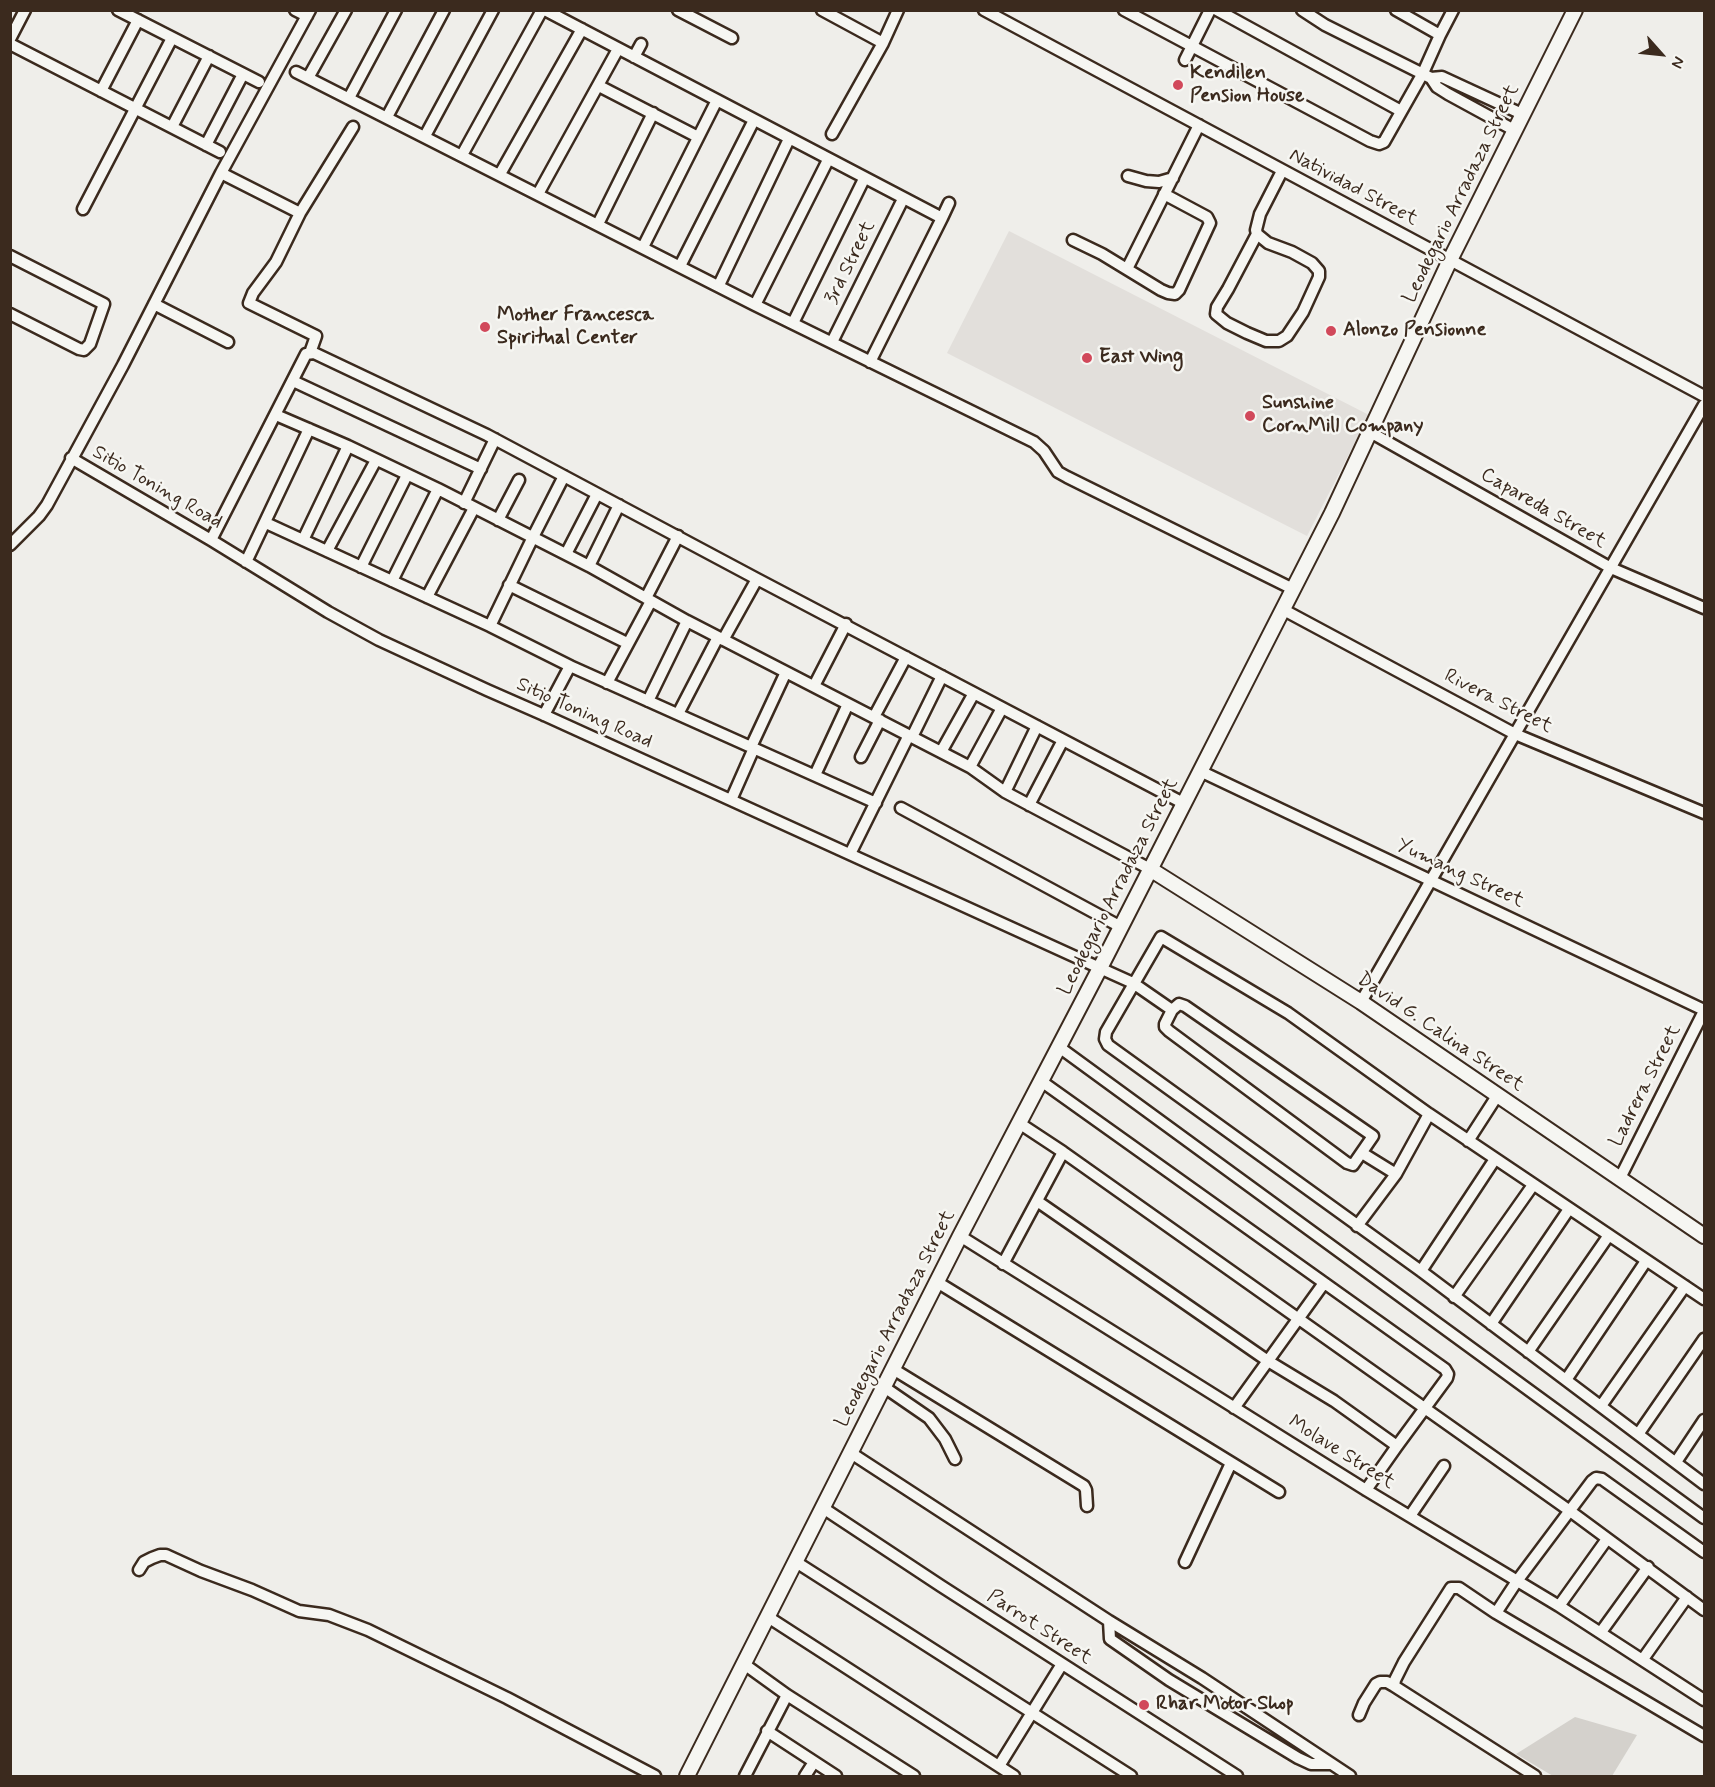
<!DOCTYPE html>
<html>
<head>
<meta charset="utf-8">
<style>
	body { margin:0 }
	#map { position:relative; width:1715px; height:1787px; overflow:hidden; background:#efeeea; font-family:Mynerve,sans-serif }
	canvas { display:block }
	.frame { position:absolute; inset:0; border:12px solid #3b2a1e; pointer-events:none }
	.north { position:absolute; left:1631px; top:24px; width:60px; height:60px; -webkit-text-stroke:4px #f6f6f2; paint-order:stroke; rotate:117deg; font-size:16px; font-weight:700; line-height:24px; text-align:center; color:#3b2a1e }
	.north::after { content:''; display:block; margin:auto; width:21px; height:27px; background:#3b2a1e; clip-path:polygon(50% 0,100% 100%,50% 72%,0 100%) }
</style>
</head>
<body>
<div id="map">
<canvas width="1715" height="1787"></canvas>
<div class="frame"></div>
<div class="north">N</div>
</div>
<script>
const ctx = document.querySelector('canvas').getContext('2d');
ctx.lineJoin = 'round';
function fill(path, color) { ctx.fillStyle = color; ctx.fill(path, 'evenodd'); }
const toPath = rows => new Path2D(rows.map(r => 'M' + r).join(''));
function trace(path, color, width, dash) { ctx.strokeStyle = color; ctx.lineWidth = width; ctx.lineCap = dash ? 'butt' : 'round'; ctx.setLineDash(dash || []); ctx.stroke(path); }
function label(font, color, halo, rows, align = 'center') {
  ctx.font = font + ' Mynerve,sans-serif'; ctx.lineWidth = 5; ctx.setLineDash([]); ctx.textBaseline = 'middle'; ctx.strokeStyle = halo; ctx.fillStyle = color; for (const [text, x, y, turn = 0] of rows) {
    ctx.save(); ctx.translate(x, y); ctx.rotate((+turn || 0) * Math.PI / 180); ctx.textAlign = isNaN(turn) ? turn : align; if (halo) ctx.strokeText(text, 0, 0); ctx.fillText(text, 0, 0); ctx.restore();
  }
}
const built = toPath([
	[1009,231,1369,415,1307,536,947,353]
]);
const green = toPath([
	[1575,1717,1637,1735,1612,1776,1553,1776,1516,1754]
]);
const minor = toPath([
	[118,10,259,82],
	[295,10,307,16],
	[346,10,308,78,755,305,1034,442,1044,451,1058,472,1067,477,1293,589],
	[545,10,942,218,870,362],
	[678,10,732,38],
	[822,10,883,43],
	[984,10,1704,396],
	[1124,10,1370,141,1379,144,1384,142,1423,73,1440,35,1453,10],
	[1217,10,1401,111],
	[1302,10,1325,25,1431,78,1437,87,1448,94,1514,130],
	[1396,10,1440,35],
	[10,39,25,10],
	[10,44,220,152],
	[634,57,641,44],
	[1185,60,1210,10],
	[296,72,308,78],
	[1431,78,1442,77,1522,114],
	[599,86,698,137],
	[101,91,138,20],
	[349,98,396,10],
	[387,117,444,10],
	[172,127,209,56],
	[832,134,883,43,898,10],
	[425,136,493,10],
	[206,145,243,74],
	[462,155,542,10],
	[221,173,300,213],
	[500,174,582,29],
	[1128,176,1146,181,1159,182,1173,178],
	[538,194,618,49],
	[83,209,172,38],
	[942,218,949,203],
	[598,224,653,113],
	[1257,234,1268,243,1292,252,1312,263,1319,271,1319,277,1303,312,1287,336,1279,341,1266,341,1247,333,1227,323,1216,314,1217,307,1228,289,1257,234,1256,230,1260,214,1282,171],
	[1073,240,1102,254,1161,290,1168,293,1175,294,1179,290,1210,223,1207,217,1164,194],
	[643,247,717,100],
	[10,256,104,304,90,344,84,350,79,349,10,314],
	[680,266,754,120],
	[1127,269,1199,125],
	[719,285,789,139],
	[154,304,228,342],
	[755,305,828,160],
	[793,323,864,179],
	[832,342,903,199],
	[310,353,316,336,249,303,253,293,276,262,300,213,353,127],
	[293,381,481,469],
	[276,415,348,446,438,489,589,566,687,621,970,767,1005,792,1150,869],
	[1370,432,1611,568,1704,608],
	[71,458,211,540,328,612,379,640,487,690,544,715,1113,974,1133,983,1172,1010],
	[464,503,495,439],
	[498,520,519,480],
	[266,523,490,626,570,666,876,803],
	[211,540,304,358,306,354,314,353,487,435,757,579,1183,803],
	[303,540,348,446],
	[10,545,39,516,47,505,123,365,221,173,310,10],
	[327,551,376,460],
	[566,554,597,494],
	[246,562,309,429],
	[589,566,619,505],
	[361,567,407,475],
	[392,581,438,489],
	[509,585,627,643],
	[427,597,474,508],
	[646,598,678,536],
	[1282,609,1515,734,1704,813],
	[490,626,533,537,564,476],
	[723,640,757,579],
	[607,683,651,601],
	[814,686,846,624],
	[648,701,687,621],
	[678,714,718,637],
	[544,715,570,666],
	[874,717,906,657],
	[912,737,942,676],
	[751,747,786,672],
	[941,752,974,693],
	[861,757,880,720],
	[970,767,1002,708],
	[1200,771,1704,1010],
	[815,775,848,704],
	[1005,792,1037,726],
	[731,800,754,748],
	[1029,805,1063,740],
	[901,808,1121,927],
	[850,854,909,735],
	[1361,1002,1704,405],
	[1179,1004,1185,1006,1373,1136,1353,1165,1347,1163,1169,1031,1165,1027,1165,1024,1172,1010,1179,1004],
	[1059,1047,1704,1518],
	[1041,1081,1445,1369,1448,1374,1447,1378,1397,1446,1366,1490],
	[1019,1123,1063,1152,1570,1511,1704,1610],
	[1468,1141,1497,1096],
	[1362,1153,1396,1174],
	[1620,1178,1704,1011],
	[1037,1201,1268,1361,1334,1401,1397,1446],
	[1357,1226,1396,1174,1429,1114],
	[960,1236,1366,1490,1559,1606,1704,1700],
	[1003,1264,1063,1152],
	[1421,1271,1495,1159],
	[937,1282,1279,1492],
	[1454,1297,1533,1185],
	[1704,1299,1429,1114,1288,1013,1161,937,1106,1032,1105,1039,1108,1045,1421,1271,1704,1484],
	[1491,1324,1569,1209],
	[1528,1352,1609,1235],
	[893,1369,1084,1486,1086,1490,1087,1506],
	[1566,1380,1646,1261],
	[884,1387,929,1418,945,1439,955,1459],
	[1601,1406,1685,1286],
	[1234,1408,1324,1283],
	[1639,1433,1704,1339],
	[851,1453,1109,1621,1202,1678,1350,1776],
	[1676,1462,1704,1420],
	[823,1508,941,1586,1237,1776],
	[1410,1516,1444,1466],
	[796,1562,1131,1776],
	[1185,1562,1231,1463],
	[139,1570,144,1562,152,1558,160,1555,166,1555,201,1571,252,1590,299,1611,329,1615,368,1630,507,1698,655,1776],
	[1559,1606,1607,1539],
	[1496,1613,1517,1581,1592,1481,1596,1478,1602,1479,1704,1552],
	[768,1617,1014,1776],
	[1109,1621,1110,1639,1169,1680,1298,1758,1311,1764,1331,1764],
	[1601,1632,1648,1567],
	[1643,1659,1687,1597],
	[744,1664,787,1695,914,1776],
	[1359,1715,1364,1703,1376,1684,1380,1682,1387,1682,1394,1686],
	[767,1731,836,1776],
	[999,1766,1062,1664],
	[745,1776,787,1695],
	[805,1776,814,1762],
	[1535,1776,1394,1686,1395,1680,1404,1662,1451,1588,1459,1588,1496,1613,1704,1736]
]);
const tertiary = toPath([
	[1150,869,1361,1002,1704,1236],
	[687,1776,960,1236,1100,968,1332,513,1450,260,1575,10]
]);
const markers = [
	[1178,85,6,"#d1495b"],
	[485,327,6,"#d1495b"],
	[1331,331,6,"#d1495b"],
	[1087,358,6,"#d1495b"],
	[1250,416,6,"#d1495b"],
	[1144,1705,6,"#d1495b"]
];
const poiNames = [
	["Kendilen",1190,74],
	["Pension House",1190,97],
	["Mother Francesca",497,316],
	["Spiritual Center",497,339],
	["Alonzo Pensionne",1343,331],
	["East Wing",1099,358],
	["Sunshine",1262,404],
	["CornMill Company",1262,427],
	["Rhar Motor Shop",1156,1705]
];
const streetNames = [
	["Natividad Street",1353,188,28],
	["Leodegario Arradaza Street",1462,194,-64],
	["3rd Street",851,263,-64],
	["Sitio Toning Road",157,488,30],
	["Capareda Street",1543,509,30],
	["Rivera Street",1498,702,27],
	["Sitio Toning Road",584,714,24],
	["Yumang Street",1460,874,25],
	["Leodegario Arradaza Street",1119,887,-63],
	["David G. Calina Street",1440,1033,34],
	["Ladrera Street",1646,1086,-63],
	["Leodegario Arradaza Street",896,1319,-63],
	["Molave Street",1341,1453,32],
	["Parrot Street",1039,1628,33]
];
fill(built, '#e2dfdb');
fill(green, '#d4d1cc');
trace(minor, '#3b2a1e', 15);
trace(tertiary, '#3b2a1e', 18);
trace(minor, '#f6f6f2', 10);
trace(tertiary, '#f6f6f2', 14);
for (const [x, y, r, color] of markers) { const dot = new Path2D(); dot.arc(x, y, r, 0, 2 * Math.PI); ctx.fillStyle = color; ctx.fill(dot); trace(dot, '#f6f6f2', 2); }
label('bold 20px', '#3b2a1e', '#f6f6f2', poiNames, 'left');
label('20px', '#3b2a1e', '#f6f6f2', streetNames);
</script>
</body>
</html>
